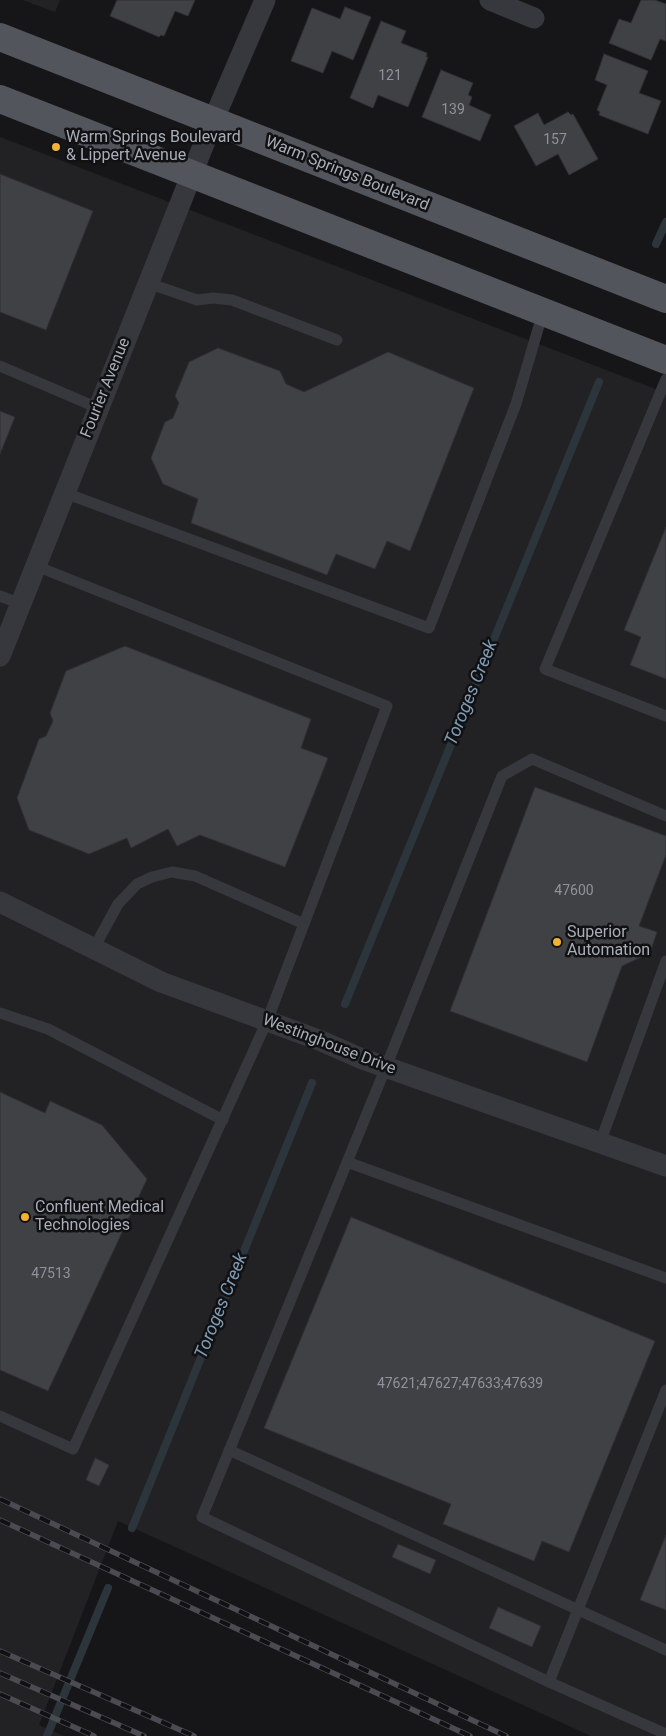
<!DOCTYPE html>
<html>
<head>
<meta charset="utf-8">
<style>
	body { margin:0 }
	canvas { display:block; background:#161618 }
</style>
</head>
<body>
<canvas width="666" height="1736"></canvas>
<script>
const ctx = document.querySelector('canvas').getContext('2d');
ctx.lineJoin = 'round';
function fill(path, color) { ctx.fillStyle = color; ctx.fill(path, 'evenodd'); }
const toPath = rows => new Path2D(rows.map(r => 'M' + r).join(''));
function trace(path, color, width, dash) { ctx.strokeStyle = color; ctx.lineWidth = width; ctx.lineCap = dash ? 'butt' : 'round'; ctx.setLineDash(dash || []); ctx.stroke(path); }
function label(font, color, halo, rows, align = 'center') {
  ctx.font = font + ' Roboto,sans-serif'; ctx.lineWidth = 5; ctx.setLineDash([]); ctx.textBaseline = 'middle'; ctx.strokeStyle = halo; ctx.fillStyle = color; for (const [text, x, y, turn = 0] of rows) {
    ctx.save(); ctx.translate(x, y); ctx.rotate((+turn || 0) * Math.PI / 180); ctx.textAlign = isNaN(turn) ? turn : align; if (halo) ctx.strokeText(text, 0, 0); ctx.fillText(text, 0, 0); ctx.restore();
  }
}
const built = toPath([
	[23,0,60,0,55,12],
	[0,137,666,393,666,1736,591,1736,118,1521,39,1725,64,1736,0,1736]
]);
const stream = toPath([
	[656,244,666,222],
	[345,1004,599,382],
	[132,1528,312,1083],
	[47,1736,108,1588]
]);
const building = toPath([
	[117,0,195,0,188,16,175,11,164,36,161,35,159,37,110,16,117,0],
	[641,0,655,0,666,4,666,41,660,39,651,60,609,43,619,19,631,23,641,0],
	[345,7,371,17,353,60,332,51,323,73,291,61,312,8,340,19,345,7],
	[381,21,406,31,401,43,427,53,426,57,428,57,408,107,378,95,373,108,350,98,381,21],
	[604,54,648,71,639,93,661,101,648,134,599,115,600,112,597,110,607,85,595,80,604,54],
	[441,70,473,83,468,95,472,97,469,105,491,115,480,141,422,117,441,70],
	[568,112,571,115,573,114,598,159,569,175,558,154,536,166,514,126,538,113,544,125,568,112],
	[0,174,93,211,46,330,0,312,0,174],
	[218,348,280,371,286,384,304,392,388,352,474,388,410,551,387,541,375,569,336,554,327,575,191,523,198,499,163,484,151,458,165,422,173,418,179,403,175,396,189,362,218,348],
	[0,411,15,417,0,454,0,411],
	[666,527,666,679,630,665,641,637,624,630,666,527],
	[125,646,311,719,301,748,328,758,285,867,200,835,177,846,168,829,131,848,127,838,89,854,29,830,17,798,39,739,46,736,53,721,50,713,66,671,125,646],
	[535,787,666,836,666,855,639,926,657,932,650,953,622,966,587,1062,450,1011,535,787],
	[0,1092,45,1113,50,1101,102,1125,147,1179,48,1391,0,1370,0,1092],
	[351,1217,655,1341,569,1552,542,1541,534,1561,443,1524,451,1504,264,1428,351,1217],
	[95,1458,109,1465,99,1486,86,1480,95,1458],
	[666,1535,666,1610,640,1600,666,1535],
	[398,1544,436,1560,430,1574,392,1557,398,1544],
	[498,1607,541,1626,532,1647,489,1628,498,1607]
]);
const lane = toPath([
	[148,283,197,300,213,298,232,300,337,340],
	[0,366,98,408],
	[666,379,545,669,666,716],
	[65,493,429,628,516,404,543,312],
	[0,596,21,604],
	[666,816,532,759,502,776,386,1067,202,1517,549,1682,666,1734],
	[94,948,118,904,137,884,152,877,172,872,195,876,304,924],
	[0,1013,48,1029,223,1120],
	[600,1143,666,961],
	[347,1162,666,1278],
	[0,1416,73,1449,267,1021,387,706,36,566],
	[229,1450,666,1650],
	[549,1682,666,1390]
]);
const street = toPath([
	[490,0,534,18],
	[0,656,213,121,265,0],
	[0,902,161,982,319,1040,360,1058,666,1166]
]);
const primary = toPath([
	[0,37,666,299],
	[0,99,666,360]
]);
const rail = toPath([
	[0,1499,506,1736],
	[0,1520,470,1736],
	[0,1651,194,1736],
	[0,1673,144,1736],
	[0,1694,94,1736]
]);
const markers = [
	[56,147,5,"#f2b134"],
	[557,942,5,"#f2b134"],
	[25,1217,5,"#f2b134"]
];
const numberNames = [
	["121",390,76],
	["139",453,110],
	["157",555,140],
	["47600",574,891],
	["47513",51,1274],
	["47621;47627;47633;47639",460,1384]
];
const poiNames = [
	["Warm Springs Boulevard",66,138],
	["& Lippert Avenue",66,156],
	["Superior",567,933],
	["Automation",567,951],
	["Confluent Medical",35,1208],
	["Technologies",35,1226]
];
const streetNames = [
	["Warm Springs Boulevard",347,174,22],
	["Fourier Avenue",106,388,-68],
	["Westinghouse Drive",329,1045,21]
];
const waterNames = [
	["Toroges Creek",472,693,-68],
	["Toroges Creek",222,1306,-68]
];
fill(built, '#222225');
trace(stream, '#2c353c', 8);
fill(building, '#404145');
trace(building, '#303034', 1);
trace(lane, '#37383d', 11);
trace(street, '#37383d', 21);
trace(primary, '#53555c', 28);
trace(rail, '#4a4c52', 5.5);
trace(rail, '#111113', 4, [11]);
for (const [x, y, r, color] of markers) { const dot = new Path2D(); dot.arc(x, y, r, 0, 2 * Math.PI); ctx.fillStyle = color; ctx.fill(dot); trace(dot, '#111113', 2); }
label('14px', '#8e929b', null, numberNames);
label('16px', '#a8adb8', '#111113', poiNames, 'left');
label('16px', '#a8adb8', '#111113', streetNames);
label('italic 18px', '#7f9bb3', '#111113', waterNames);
</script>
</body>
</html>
